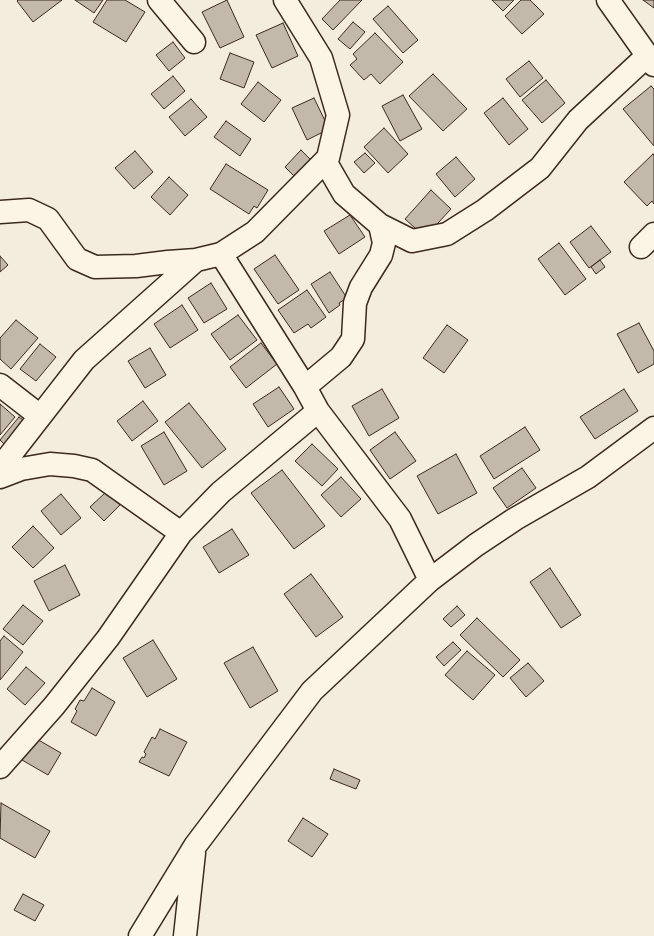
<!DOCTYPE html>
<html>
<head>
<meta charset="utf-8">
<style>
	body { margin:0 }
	canvas { display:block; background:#f4eddd }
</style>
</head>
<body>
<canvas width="654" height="936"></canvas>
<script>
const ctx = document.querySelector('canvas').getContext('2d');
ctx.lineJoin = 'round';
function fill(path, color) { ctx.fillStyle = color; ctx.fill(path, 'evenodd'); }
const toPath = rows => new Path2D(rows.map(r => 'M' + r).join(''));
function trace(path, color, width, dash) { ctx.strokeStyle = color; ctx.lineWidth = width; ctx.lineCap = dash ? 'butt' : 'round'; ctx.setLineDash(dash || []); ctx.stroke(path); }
const building = toPath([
	[18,0,62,0,33,22,17,1,18,0],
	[75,0,103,0,94,13,75,0],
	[107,0,125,0,145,12,126,42,93,22,107,0],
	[227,0,244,37,220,48,202,12,227,0],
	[340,0,362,0,333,30,322,19,340,0],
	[492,0,514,0,503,11,492,0],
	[521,0,530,0,544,14,522,34,505,16,521,0],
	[643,0,654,0,654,8,643,0],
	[388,6,418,40,403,53,373,19,388,6],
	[353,22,365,32,350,49,338,39,353,22],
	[283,23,298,56,272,68,256,35,283,23],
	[375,33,403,62,380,84,371,74,364,80,350,65,357,59,353,54,375,33],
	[173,42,185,58,169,71,156,55,173,42],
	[230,53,254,62,244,88,220,79,230,53],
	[529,61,543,78,520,97,506,79,529,61],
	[433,74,467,109,443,131,409,96,433,74],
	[173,76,185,91,164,109,151,94,173,76],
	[546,80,565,103,542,123,522,100,546,80],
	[258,82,281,100,264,122,241,104,258,82],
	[651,86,654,89,654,146,623,109,651,86],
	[403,95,422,129,400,141,382,106,403,95],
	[314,98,329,129,307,140,292,108,314,98],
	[503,98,528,129,509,145,484,113,503,98],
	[191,99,207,117,185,136,169,117,191,99],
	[226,121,251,139,240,156,214,137,226,121],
	[384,128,408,154,388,173,364,147,384,128],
	[301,150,316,165,300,182,285,167,301,150],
	[135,151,153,172,134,189,115,168,135,151],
	[365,153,375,163,364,173,354,162,365,153],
	[653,154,654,155,654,204,652,201,647,206,624,182,653,154],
	[456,157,475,179,455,197,436,174,456,157],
	[226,164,268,190,257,208,254,206,249,214,210,189,226,164],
	[169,177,188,195,170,215,151,197,169,177],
	[431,190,451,209,425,237,405,219,431,190],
	[350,215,365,237,339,254,324,231,350,215],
	[591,226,611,252,589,268,570,242,591,226],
	[559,243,586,279,565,295,538,259,559,243],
	[275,255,299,290,278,304,254,269,275,255],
	[0,256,8,265,0,272,0,256],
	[600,260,605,267,596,274,591,267,600,260],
	[330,272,347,298,339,303,340,305,329,313,311,284,330,272],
	[211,283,227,309,204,323,188,298,211,283],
	[307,290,326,317,311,328,308,324,294,333,278,310,307,290],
	[182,305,198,330,170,348,154,324,182,305],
	[238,315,257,340,230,360,211,334,238,315],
	[16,320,38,338,11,369,0,359,0,338,16,320],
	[639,323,654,351,654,364,638,373,617,334,639,323],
	[447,325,468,340,444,373,423,358,447,325],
	[261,343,277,364,246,388,230,367,261,343],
	[40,344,56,357,36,381,20,369,40,344],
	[150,348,166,375,145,388,128,361,150,348],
	[279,387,294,409,268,427,253,404,279,387],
	[382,389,399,418,369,436,352,406,382,389],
	[624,389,638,411,595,439,580,417,624,389],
	[143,401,158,421,132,441,117,421,143,401],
	[189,403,226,449,202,468,165,422,189,403],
	[0,404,15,417,0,435,0,404],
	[19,417,27,423,7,447,0,440,19,417],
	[525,427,540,450,494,479,480,456,525,427],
	[164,432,187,471,164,485,141,446,164,432],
	[395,432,416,461,390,479,370,450,395,432],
	[312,444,338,469,322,486,295,461,312,444],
	[456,454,477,493,438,514,417,476,456,454],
	[522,468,536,488,507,508,493,488,522,468],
	[282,470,325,526,294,549,251,493,282,470],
	[341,477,361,499,341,517,321,495,341,477],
	[106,492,120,505,104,521,90,507,106,492],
	[61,494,81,518,61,535,41,511,61,494],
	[33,526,54,548,33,568,12,547,33,526],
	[232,529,249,555,219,573,203,547,232,529],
	[65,565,80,595,49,611,34,581,65,565],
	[550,568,581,615,561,628,530,582,550,568],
	[311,574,343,617,316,637,284,594,311,574],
	[23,605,43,621,23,645,3,629,23,605],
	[457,606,465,615,451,627,443,619,457,606],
	[477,618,520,660,503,677,460,635,477,618],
	[4,636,23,652,0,680,0,641,4,636],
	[153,640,177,679,147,697,123,658,153,640],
	[453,642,461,650,444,666,436,657,453,642],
	[253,647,278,691,250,708,224,663,253,647],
	[467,651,495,675,473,700,445,675,467,651],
	[528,663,544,681,526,697,510,678,528,663],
	[26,667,45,683,25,705,7,689,26,667],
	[92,688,115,702,96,736,71,722,77,711,75,709,80,700,84,701,92,688],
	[160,729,187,742,169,776,139,762,142,757,144,758,146,754,144,752,152,737,155,739,160,729],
	[35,738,61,753,48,775,22,760,35,738],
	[334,769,360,780,356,789,330,779,334,769],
	[1,803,50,831,35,858,0,838,1,803],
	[303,818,328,834,312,857,288,841,303,818],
	[23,894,44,905,35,921,14,910,23,894]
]);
const minor = toPath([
	[159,0,194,42],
	[608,0,654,65],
	[325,161,344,194,380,225,412,241,447,234,485,210,540,168,578,120,647,56],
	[0,212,29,210,48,219,77,259,95,267,136,266,168,262,196,260,221,254,255,232,328,158,338,115,321,58,285,0],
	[641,247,654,234],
	[0,385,40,416],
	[305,387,341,357,353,339,355,303,361,287,381,255,384,243,380,225],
	[318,411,400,519,430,580],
	[0,468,84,360,196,260],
	[0,477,21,469,50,464,74,466,92,470,181,533],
	[0,767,54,706,108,638,181,533,221,492,318,411,305,387,221,254],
	[140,936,195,846,312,691,430,580,476,545,515,519,588,477,654,428],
	[185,936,194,853]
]);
fill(building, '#c3b9aa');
trace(building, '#3b2a1e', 1);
trace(minor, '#3b2a1e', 25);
trace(minor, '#fcf5e5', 22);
</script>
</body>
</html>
